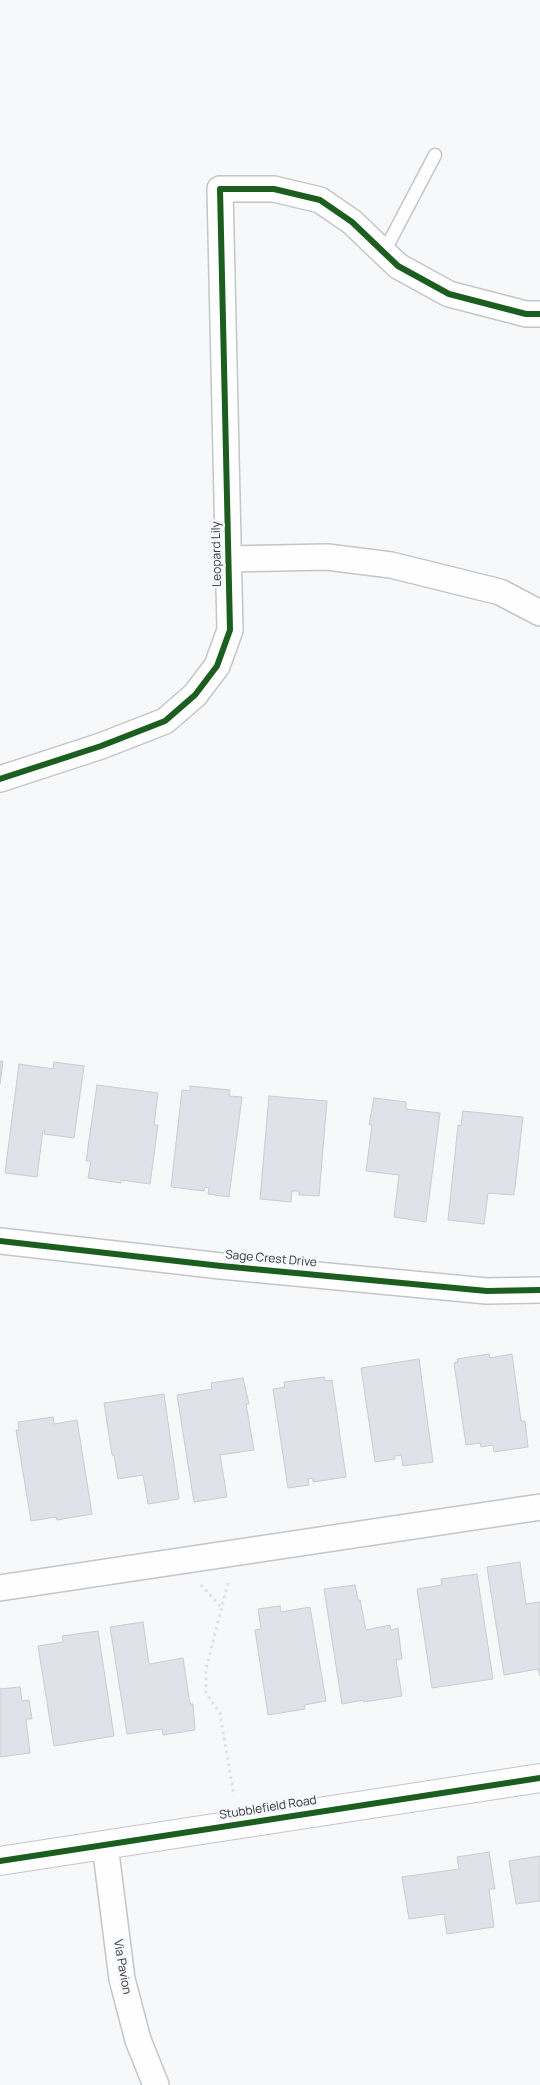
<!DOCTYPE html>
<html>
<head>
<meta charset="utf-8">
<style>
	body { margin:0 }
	canvas { display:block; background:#f6f8fa }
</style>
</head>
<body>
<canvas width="540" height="2085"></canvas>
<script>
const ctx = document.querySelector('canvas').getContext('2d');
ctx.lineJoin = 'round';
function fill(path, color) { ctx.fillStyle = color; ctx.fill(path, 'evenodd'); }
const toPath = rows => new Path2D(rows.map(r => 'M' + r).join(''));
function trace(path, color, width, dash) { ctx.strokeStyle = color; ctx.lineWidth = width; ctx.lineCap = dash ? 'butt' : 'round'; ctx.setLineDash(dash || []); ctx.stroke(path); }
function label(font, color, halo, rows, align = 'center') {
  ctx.font = font + ' Manrope,sans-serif'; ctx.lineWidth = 4.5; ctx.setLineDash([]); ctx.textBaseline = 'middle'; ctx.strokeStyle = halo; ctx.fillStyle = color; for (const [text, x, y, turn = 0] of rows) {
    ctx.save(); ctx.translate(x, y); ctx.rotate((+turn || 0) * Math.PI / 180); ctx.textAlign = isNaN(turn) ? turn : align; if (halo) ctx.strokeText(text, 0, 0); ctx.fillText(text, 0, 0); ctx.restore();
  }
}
const building = toPath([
	[0,1061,3,1061,0,1084,0,1061],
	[54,1062,84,1066,74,1138,44,1134,45,1130,43,1130,37,1177,5,1173,19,1064,53,1069,54,1062],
	[97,1085,158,1093,154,1125,158,1125,150,1184,121,1180,121,1183,88,1178,91,1161,86,1161,97,1085],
	[190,1086,230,1090,229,1096,242,1097,229,1197,208,1194,209,1188,205,1187,204,1191,171,1187,182,1090,190,1091,190,1086],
	[269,1096,327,1101,319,1196,299,1195,299,1191,292,1191,291,1202,260,1199,269,1096],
	[374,1098,406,1102,406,1109,440,1113,426,1222,394,1217,399,1175,366,1171,372,1125,369,1125,374,1098],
	[463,1111,523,1117,514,1195,488,1193,484,1224,448,1220,458,1125,461,1126,463,1111],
	[489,1354,490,1358,512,1354,521,1421,525,1421,528,1447,494,1452,493,1445,481,1447,480,1443,466,1445,454,1363,458,1362,457,1359,489,1354],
	[419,1359,433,1462,403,1466,401,1455,395,1456,395,1459,375,1462,361,1368,419,1359],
	[324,1377,325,1381,332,1380,346,1477,313,1482,313,1478,308,1479,309,1485,288,1488,273,1389,285,1387,284,1382,324,1377],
	[243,1378,249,1404,246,1404,254,1450,220,1455,227,1497,194,1502,177,1395,212,1389,211,1383,243,1378],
	[164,1394,179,1499,148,1504,143,1475,118,1479,114,1455,112,1455,104,1403,164,1394],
	[53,1417,54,1424,77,1420,92,1514,57,1520,56,1517,31,1521,16,1430,19,1430,18,1422,53,1417],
	[520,1562,526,1604,540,1602,540,1676,538,1669,504,1675,487,1567,520,1562],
	[477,1574,493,1679,432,1688,417,1589,442,1585,441,1579,477,1574],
	[355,1585,358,1600,360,1600,366,1630,390,1625,391,1630,398,1628,402,1659,396,1660,402,1696,364,1702,363,1700,342,1704,324,1589,355,1585],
	[280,1606,281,1612,310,1607,326,1701,304,1705,305,1709,268,1715,255,1630,261,1629,258,1609,280,1606],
	[143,1622,149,1664,183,1658,190,1704,193,1704,195,1730,163,1735,162,1729,127,1734,110,1627,143,1622],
	[98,1631,114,1736,54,1746,38,1646,63,1642,62,1636,98,1631],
	[20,1687,22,1701,29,1700,32,1719,26,1719,30,1753,0,1757,0,1689,20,1687],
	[489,1852,495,1889,489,1889,494,1927,447,1934,444,1914,409,1919,402,1877,459,1869,457,1857,489,1852],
	[540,1856,540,1901,516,1904,509,1861,540,1856]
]);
const path = toPath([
	[228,1583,206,1669,206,1693,220,1713,234,1796],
	[201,1585,222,1608]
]);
const service = toPath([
	[384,252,435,155]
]);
const minor = toPath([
	[228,559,327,557,391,565,500,592,540,613],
	[0,779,101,746,165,721,195,695,217,666,230,630,220,189,274,189,320,200,352,222,398,266,449,294,526,314,540,314],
	[0,1241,221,1266,487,1291,540,1290],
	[0,1588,540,1507],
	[105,1845,122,1979,138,2040,156,2085]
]);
const tertiary = toPath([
	[0,1861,540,1778]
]);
const cycleway = toPath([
	[0,779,101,746,165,721,195,695,217,666,230,630,220,189,274,189,320,200,352,222,398,266,449,294,526,314,540,314],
	[0,1241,221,1266,487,1291,540,1290],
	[0,1861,540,1778]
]);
const streetNames = [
	["Leopard Lily",217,554,-91],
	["Sage Crest Drive",271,1259,5],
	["Stubblefield Road",268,1808,-9],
	["Via Pavion",122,1967,80]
];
fill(building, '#e0e1e9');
trace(building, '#cbcccd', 1);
trace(service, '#c3c5c7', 15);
trace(minor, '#c3c5c7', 28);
trace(tertiary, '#c3c5c7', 30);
trace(path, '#e0e0e1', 3, [2.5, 4]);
trace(service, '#fefefe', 12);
trace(minor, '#fefefe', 25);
trace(tertiary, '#fefefe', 28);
trace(cycleway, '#1b5e20', 6);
label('12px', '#343537', '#f4f7fc', streetNames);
</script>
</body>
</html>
